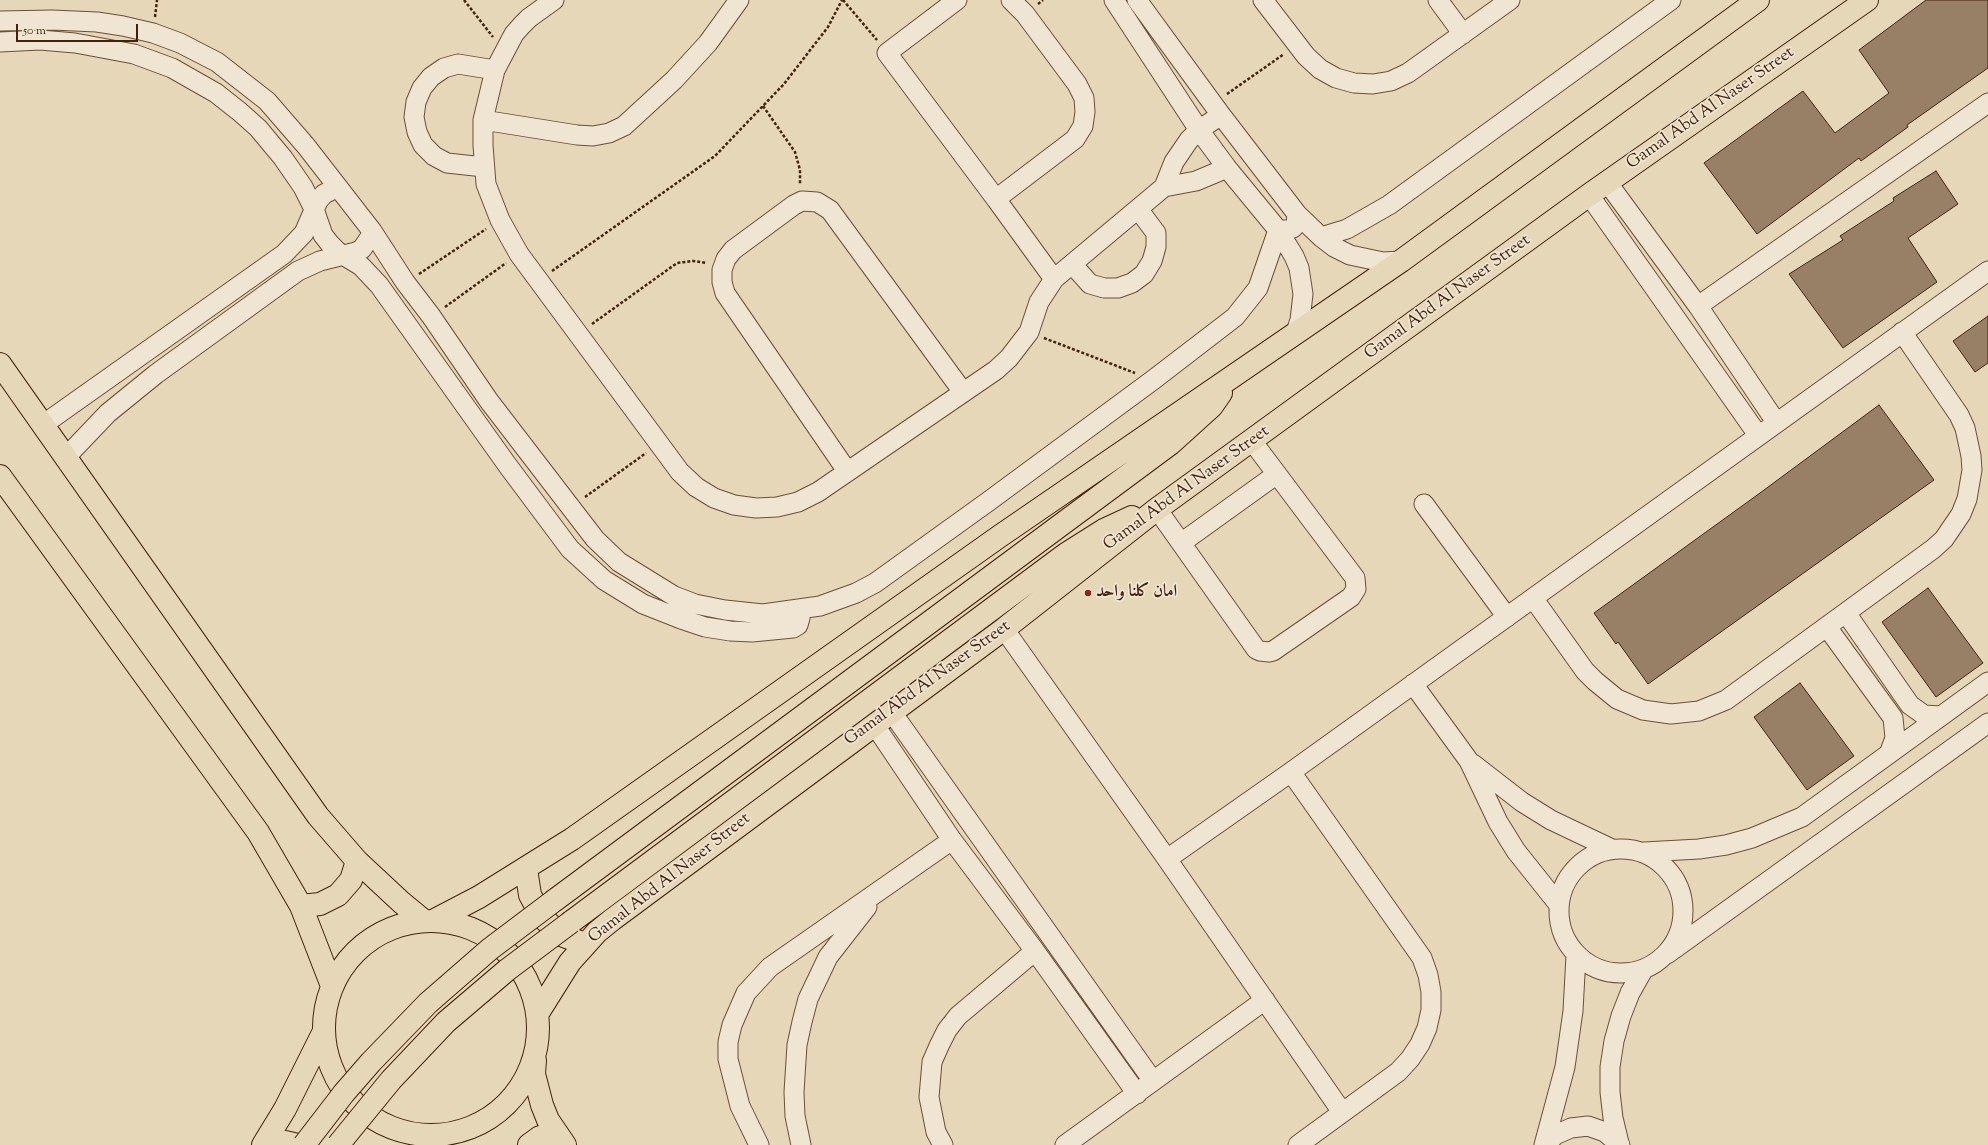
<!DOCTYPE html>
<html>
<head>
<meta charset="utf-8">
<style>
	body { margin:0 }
	#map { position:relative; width:1988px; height:1145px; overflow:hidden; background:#e7d7b9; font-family:"Sorts Mill Goudy",serif }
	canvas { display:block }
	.scale { position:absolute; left:16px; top:24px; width:122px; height:18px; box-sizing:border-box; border:2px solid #42220d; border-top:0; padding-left:5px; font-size:12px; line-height:14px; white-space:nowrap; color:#42220d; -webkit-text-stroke:3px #efe5d2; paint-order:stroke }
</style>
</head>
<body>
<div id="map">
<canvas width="1988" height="1145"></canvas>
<div class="scale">50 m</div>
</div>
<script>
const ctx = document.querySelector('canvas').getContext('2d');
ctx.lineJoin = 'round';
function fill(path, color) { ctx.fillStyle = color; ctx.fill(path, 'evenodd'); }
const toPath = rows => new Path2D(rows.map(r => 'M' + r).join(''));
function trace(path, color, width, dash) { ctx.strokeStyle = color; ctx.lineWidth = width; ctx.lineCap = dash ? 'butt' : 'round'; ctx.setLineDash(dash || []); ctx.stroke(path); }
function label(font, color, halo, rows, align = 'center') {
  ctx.font = font + ' "Sorts Mill Goudy",Amiri,serif'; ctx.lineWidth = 3.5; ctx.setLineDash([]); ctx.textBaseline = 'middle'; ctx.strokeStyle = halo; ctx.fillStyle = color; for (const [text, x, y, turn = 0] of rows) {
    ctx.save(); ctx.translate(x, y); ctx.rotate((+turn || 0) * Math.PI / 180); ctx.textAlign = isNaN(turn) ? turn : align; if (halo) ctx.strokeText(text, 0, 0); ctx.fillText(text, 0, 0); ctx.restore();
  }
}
const building = toPath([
	[1926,0,1988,0,1988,68,1907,125,1908,127,1861,161,1859,158,1757,234,1704,163,1803,91,1835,133,1889,93,1859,50,1926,0],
	[1936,171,1958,204,1908,238,1937,282,1843,348,1789,274,1843,240,1840,236,1894,201,1893,198,1936,171],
	[1988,316,1988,363,1975,372,1953,341,1988,316],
	[1879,405,1934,480,1648,684,1618,642,1616,644,1594,613,1760,493,1879,405],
	[1928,588,1983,663,1936,697,1882,622,1928,588],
	[1800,683,1854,756,1807,790,1754,717,1800,683]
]);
const path = toPath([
	[464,0,493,37],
	[843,0,877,40],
	[1038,4,1043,0],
	[155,17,157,0],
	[1227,94,1284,54],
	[763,106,795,152,800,170,800,184],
	[552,271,715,156,784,84,828,27,842,0],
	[419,274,486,229],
	[445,307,506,263],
	[592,324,677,263,693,261,707,263],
	[1044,338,1135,373],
	[585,497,646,453]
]);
const minor = toPath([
	[554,0,529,18,522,25,514,34,495,70,483,120,483,145,486,184,500,220,519,254,680,472,696,487,714,498,734,505,756,508,777,507,798,502,818,492,996,370,1009,358,1029,332,1039,302,1054,279,1164,187,1174,162,1189,140,1199,130,1221,115],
	[957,0,887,53,996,199],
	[1011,0,1025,14,1077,84,1084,98,1085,112,1083,126,1075,139,996,199,1054,279],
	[1114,0,1199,130,1227,168,1278,230,1294,256,1299,268,1303,294,1300,320,1296,332],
	[1137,0,1221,115,1297,214,1321,237,1334,247,1350,255,1383,262,1401,261],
	[1263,0,1306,56,1320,69,1336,78,1354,83,1373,84,1391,81,1408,73,1510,0],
	[1438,0,1463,34],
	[0,21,52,20,97,22,123,26,153,33,180,43,217,62,267,101,306,146,372,231,405,282,431,316,489,401,595,539,619,562,674,596,695,604,725,610,763,614,820,606,856,593,875,583,989,501,1153,380,1235,317,1258,288,1278,230,1288,230,1293,228,1296,224,1297,214],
	[0,42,40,40,75,43,134,54,172,68,216,93,240,112,258,128,283,158,303,187,314,209,323,235,330,244,338,252,361,266,379,285,508,466,570,549,604,580,643,604,681,619,705,627,730,631,752,632,793,628,798,625,800,618,799,615,794,610],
	[483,120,577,135,593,136,609,133,624,126,674,80,708,43,739,0],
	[484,167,447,163,434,156,423,145,417,132,414,117,416,102,422,88,431,77,444,68,458,64,495,70],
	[1607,182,1698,306,1776,422],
	[1164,187,1196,181,1227,168],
	[1589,195,1758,435],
	[1321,237,1347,229,1389,205,1671,0],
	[1072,264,1090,284,1104,288,1118,288,1132,283,1144,274,1152,261,1156,247,1156,233,1138,209],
	[1698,306,1988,103],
	[44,424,284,254,304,233,318,201,324,194,332,190,339,189],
	[66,457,108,413,156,374,298,271,320,261,356,252,362,249,370,237,372,231],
	[847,471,725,293,722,282,722,270,726,259,733,250,794,205,802,201,817,202,830,210,963,392],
	[1424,504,1507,617],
	[1157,509,1256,649,1260,651,1269,652,1273,651,1351,597,1356,589,1355,578,1252,441],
	[1181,543,1277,474],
	[1533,598,1585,671,1595,681,1617,699,1643,710,1671,714,1699,711,1726,700,1933,549,1944,539,1961,514,1967,499,1972,470,1971,456,1965,428,1959,415,1902,332],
	[1846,613,1910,705,1924,715,1941,716],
	[1827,627,1893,718,1895,738,1889,754],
	[1004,629,1167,859,1342,1112],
	[1413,684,1469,761,1498,822,1516,851,1559,905],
	[891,711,1153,1081],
	[874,724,952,840,1035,951,1137,1094],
	[1473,764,1522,802,1551,820,1612,849],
	[1291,772,1422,958,1428,975,1431,992,1431,1010,1427,1028,1420,1044,1410,1059,1398,1072,1298,1145],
	'1559 911a62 62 0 1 1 124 0a62 62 0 1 1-124 0Z',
	[1644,852,1699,849,1726,845,1752,838,1802,817,1988,682],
	[1167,859,1291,772,1988,271],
	[1667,954,1988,723],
	[1619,1143,1613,1118,1610,1092,1610,1067,1614,1041,1621,1016,1630,993,1643,970],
	[759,1145,740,1106,728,1059,728,1042,732,1025,746,993,770,967,952,840],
	[801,1145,795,1116,794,1092,797,1045,802,1022,808,999,828,957,867,907],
	[943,1145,936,1132,929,1097,932,1062,939,1046,947,1030,958,1016,1035,951],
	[1065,1145,1265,1000],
	[1544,1145,1565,1067,1573,1011,1576,955],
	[1546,1145,1555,1135,1571,1128,1588,1126,1605,1132,1620,1145]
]);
const major = toPath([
	[0,364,318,816,357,861,401,902,424,921],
	[0,476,258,832,301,906,332,986],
	[526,869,530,895,542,917,561,935,585,944],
	[555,900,1170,444,1212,406,1221,393],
	[301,906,320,904,338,895,351,880,357,861],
	'324 1028a107 107 0 1 1 214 0a107 107 0 1 1-214 0Z',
	[433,921,479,897,572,839,1000,536,1401,261,1758,0],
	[571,922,1066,554,1104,530,1132,517],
	[538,1013,570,962,597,932,613,919,1004,629,1157,509,1589,195,1867,0],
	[535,1060,534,1074,542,1105,548,1120,565,1145],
	[263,1145,285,1109,323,1033],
	[264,1145,285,1142,298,1145],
	[529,1145,540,1137,557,1134]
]);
const majorBridge = toPath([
	[304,1145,344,1093,371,1062,428,1003,490,949,555,900],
	[338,1145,391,1080,446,1022,507,970,571,922]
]);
const markers = [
	[1088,593,4,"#8f2418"]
];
const streetNames = [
	["Gamal Abd Al Naser Street",1711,109,-35],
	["Gamal Abd Al Naser Street",1448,298,-36],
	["Gamal Abd Al Naser Street",1187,489,-36],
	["Gamal Abd Al Naser Street",928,684,-36],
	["Gamal Abd Al Naser Street",670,879,-38]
];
const poiNames = [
	["امان كلنا واحد",1096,593]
];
fill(building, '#988066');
trace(building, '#42220d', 1);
trace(minor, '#6b4f38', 21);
trace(major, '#42220d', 24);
trace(path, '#42220d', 2.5, [3, 2]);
trace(minor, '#efe5d2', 19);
trace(major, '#e7d7b9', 22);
trace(majorBridge, '#42220d', 24, []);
trace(majorBridge, '#e7d7b9', 22);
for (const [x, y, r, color] of markers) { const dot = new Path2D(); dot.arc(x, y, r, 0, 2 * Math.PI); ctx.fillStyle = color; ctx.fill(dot); trace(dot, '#efe5d2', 1.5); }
label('17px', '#42220d', '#efe5d2', streetNames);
label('bold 17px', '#42220d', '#efe5d2', poiNames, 'left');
</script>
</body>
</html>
